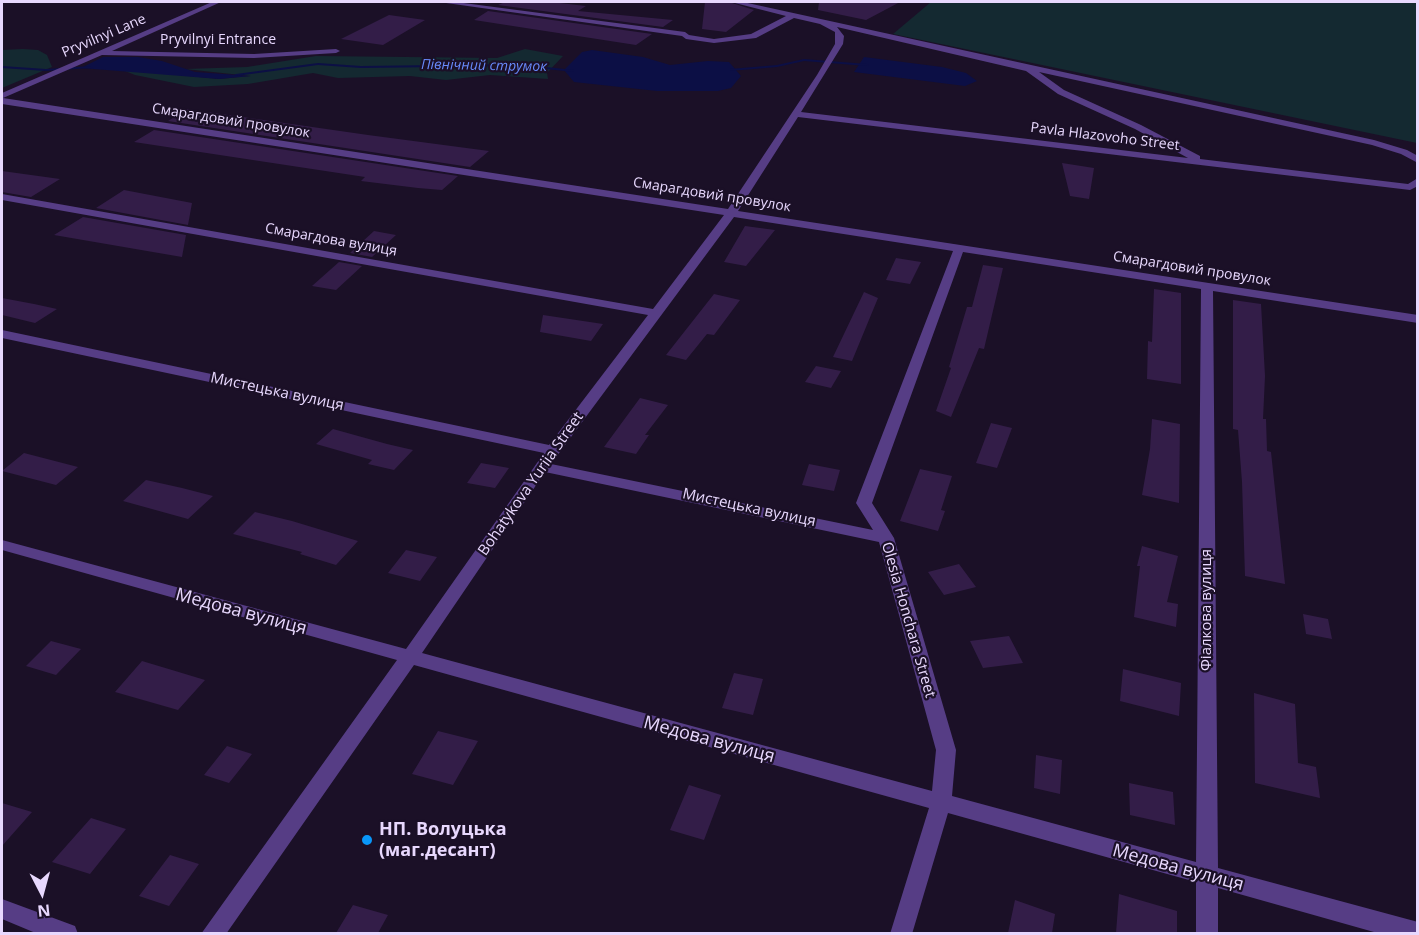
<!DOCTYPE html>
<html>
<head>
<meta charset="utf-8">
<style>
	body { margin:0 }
	#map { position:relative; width:1419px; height:935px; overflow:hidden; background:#1b1027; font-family:"Open Sans",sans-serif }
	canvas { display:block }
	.frame { position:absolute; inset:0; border:3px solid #e8d8fe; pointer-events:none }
	.north { position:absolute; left:12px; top:863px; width:60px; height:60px; -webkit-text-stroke:4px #1b1027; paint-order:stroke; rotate:174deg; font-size:16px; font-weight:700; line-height:24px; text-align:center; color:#e8d8fe }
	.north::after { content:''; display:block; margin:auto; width:21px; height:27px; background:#e8d8fe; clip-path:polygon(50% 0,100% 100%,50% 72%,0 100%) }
</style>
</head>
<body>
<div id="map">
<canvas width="1419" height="935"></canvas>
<div class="frame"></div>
<div class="north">N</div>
</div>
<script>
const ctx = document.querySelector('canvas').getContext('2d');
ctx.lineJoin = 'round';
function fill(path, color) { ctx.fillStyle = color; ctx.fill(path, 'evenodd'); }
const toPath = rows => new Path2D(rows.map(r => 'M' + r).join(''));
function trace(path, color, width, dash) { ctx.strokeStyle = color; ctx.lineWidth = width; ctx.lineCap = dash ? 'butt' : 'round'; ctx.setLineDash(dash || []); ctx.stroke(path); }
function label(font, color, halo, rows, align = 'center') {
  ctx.font = font + ' "Open Sans",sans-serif'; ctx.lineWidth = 4.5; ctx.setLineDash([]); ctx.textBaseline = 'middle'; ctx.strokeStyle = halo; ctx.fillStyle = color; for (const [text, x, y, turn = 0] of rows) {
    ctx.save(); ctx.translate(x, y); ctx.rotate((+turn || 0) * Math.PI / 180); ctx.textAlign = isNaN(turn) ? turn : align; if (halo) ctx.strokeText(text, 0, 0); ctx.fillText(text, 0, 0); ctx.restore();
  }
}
const green = toPath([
	[931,2,1417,2,1417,143,893,34],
	[23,49,38,50,47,55,52,67,2,88,2,50],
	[525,49,563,56,547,73,548,79,490,75,446,80,410,76,338,78,313,73,248,84,194,87,135,75,120,69,219,79,250,76,185,69,247,67,316,56,497,58]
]);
const water = toPath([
	[592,50,643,57,670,65,708,61,729,62,741,76,731,88,718,91,657,91,574,82,564,70,582,52],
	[103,57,138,57,162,61,195,72,251,76,219,79,81,68],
	[864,57,942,67,966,73,977,81,965,86,854,72]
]);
const stream = toPath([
	[804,59,867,64,869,65,867,66,804,61,777,67,730,71,728,70,730,69,777,65,804,59],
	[318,63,361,66,518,64,574,70,576,71,574,72,518,66,361,68,318,65,236,76,234,75,236,74,318,63],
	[2,66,46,69,91,66,93,67,91,68,46,71,2,68,2,66]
]);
const building = toPath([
	[505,2,551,2,586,6,578,11,673,20,663,27,498,5],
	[705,2,729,2,754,10,726,32,702,29],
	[819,2,900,2,866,20,818,10],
	[488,11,652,34,636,45,474,20],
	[389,15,425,20,383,45,341,39],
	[187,109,368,135,489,151,470,167,168,121],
	[154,130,458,176,442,190,418,188,361,181,365,177,134,142],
	[1062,163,1094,168,1089,199,1070,196],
	[2,171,60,179,31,197,2,192],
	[124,190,192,203,188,225,96,208],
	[83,217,186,235,182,257,54,235],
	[745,226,775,230,746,266,724,262],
	[374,231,396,235,372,257,350,253],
	[896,258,921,262,910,284,886,280],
	[339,262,362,266,336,290,312,286],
	[983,265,1003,268,984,349,979,348,951,417,936,411,951,368,949,367,967,307,972,307],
	[1154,289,1181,293,1181,384,1147,379,1148,341,1152,342],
	[864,292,878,298,852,361,833,357],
	[714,294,740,300,714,335,707,334,686,360,666,355],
	[2,298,34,304,57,309,35,323,2,315],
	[1233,300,1261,304,1265,376,1263,419,1266,419,1267,451,1271,452,1285,584,1245,576,1242,482,1238,430,1233,429],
	[543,315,603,324,591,341,540,332],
	[816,366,841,371,831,388,805,382],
	[640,398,668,405,645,435,649,435,636,454,604,447],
	[1152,419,1180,424,1179,503,1142,495,1150,449],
	[991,423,1012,428,997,468,976,463],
	[333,429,387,444,413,450,394,470,368,464,372,460,316,444],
	[24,453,78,467,56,485,2,471],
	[481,463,509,468,495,488,467,483],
	[809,464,840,470,834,491,802,485],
	[920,469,952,476,941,510,945,511,938,531,900,521],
	[146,480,182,488,213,496,188,519,123,501],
	[255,512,292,521,358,541,336,565,300,554,302,552,233,534],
	[1142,546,1178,556,1167,602,1178,604,1176,627,1134,617,1140,566,1137,566],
	[406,550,437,557,420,581,388,573],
	[959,564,976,587,944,595,928,572],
	[1303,614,1328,619,1332,639,1306,634],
	[1009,636,1023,663,983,668,970,641],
	[51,641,81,649,56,675,26,666],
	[142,661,172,670,205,680,178,710,115,692],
	[1123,669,1181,683,1179,716,1120,701],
	[734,673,763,679,753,715,722,708],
	[1254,693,1295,704,1298,763,1316,767,1320,798,1255,783],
	[438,731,478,741,453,785,412,774],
	[227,746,252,754,229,783,204,775],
	[1036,755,1062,760,1060,794,1034,788],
	[1129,783,1173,792,1175,825,1130,815],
	[689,785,721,795,704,840,670,830],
	[2,803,32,812,2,846],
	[91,818,126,829,90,874,52,862],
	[170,855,199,864,169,906,139,896],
	[1119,894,1177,911,1177,933,1116,933],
	[1015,900,1055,914,1052,933,1008,933],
	[353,905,388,915,378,933,336,933]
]);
const minor = toPath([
	[212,2,221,2,112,51,254,54,336,49,340,51,336,53,254,58,102,55,3,98,728,209,817,75,835,44,835,32,820,24,794,18,756,38,714,43,686,39,682,36,439,2,456,2,685,32,689,35,714,39,751,34,786,16,731,2,743,2,1374,140,1407,150,1418,156,1418,163,1401,154,1372,145,1039,72,1064,90,1141,125,1200,156,1200,159,1408,184,1418,178,1418,186,1410,190,798,117,738,211,1418,315,1418,323,1213,291,1218,868,1418,922,1418,934,1381,934,1218,888,1218,934,1196,934,1196,882,948,813,912,934,890,934,929,808,414,665,226,934,201,934,397,660,2,550,2,540,406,649,544,453,2,338,2,330,549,445,648,315,2,200,2,194,653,309,724,215,2,104,2,93,212,2],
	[837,27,1026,71,1058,94,1135,129,1188,158,801,112,843,44,844,36,837,27],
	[734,217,953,251,856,503,873,530,551,464,734,217],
	[963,252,1201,289,1196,862,952,796,956,750,894,538,872,503,963,252],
	[545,472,879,542,936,750,932,791,422,653,545,472],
	[2,899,75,926,78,934,38,934,2,919,2,899]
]);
const markers = [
	[367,840,6,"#0997f9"]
];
const farStreetnames = [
	["Pryvilnyi Lane",104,36,-23],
	["Pryvilnyi Entrance",218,40],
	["Смарагдовий провулок",231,121,9],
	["Pavla Hlazovoho Street",1105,137,7],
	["Смарагдовий провулок",712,195,9],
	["Смарагдова вулиця",331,240,10],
	["Смарагдовий провулок",1192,269,9]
];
const farWaternames = [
	["Північний струмок",484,66,1]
];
const streetNames = [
	["Мистецька вулиця",277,392,12],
	["Bohatykova Yuriia Street",531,484,-55],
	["Мистецька вулиця",749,508,12],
	["Фіалкова вулиця",1207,610,-90],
	["Olesia Honchara Street",908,620,74]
];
const nearStreetnames = [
	["Медова вулиця",241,612,15],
	["Медова вулиця",709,740,15],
	["Медова вулиця",1178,868,15]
];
const nearPoinames = [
	["НП. Волуцька",379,830],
	["(маг.десант)",379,851]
];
fill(green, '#142931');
fill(water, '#0c0f45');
fill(stream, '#0c0f45');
fill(building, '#331d48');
fill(minor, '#563d85');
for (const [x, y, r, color] of markers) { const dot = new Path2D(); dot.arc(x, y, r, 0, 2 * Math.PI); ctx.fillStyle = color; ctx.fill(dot); trace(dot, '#1b1027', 2); }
label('14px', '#e8d8fe', '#1b1027', farStreetnames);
label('italic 14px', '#688afb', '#1b1027', farWaternames);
label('15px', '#e8d8fe', '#1b1027', streetNames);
label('18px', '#e8d8fe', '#1b1027', nearStreetnames);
label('bold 18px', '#e8d8fe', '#1b1027', nearPoinames, 'left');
</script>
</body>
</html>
